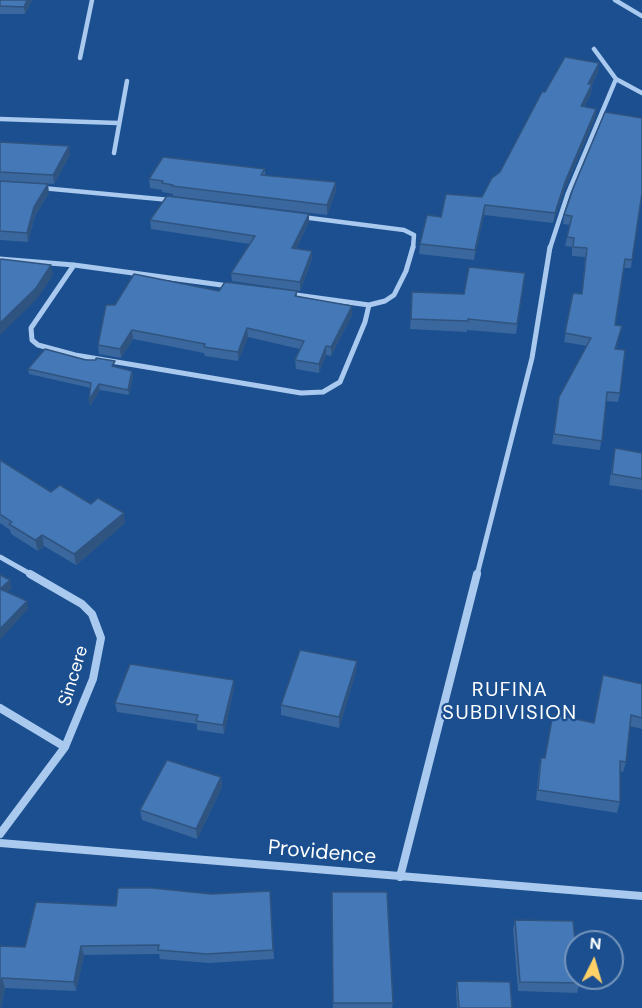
<!DOCTYPE html>
<html>
<head>
<meta charset="utf-8">
<style>
	body { margin:0 }
	#map { position:relative; width:642px; height:1008px; overflow:hidden; background:#1b4f8f; font-family:"DM Sans",sans-serif }
	canvas { display:block }
	.north { position:absolute; left:564px; top:930px; width:60px; height:60px; box-sizing:border-box; background:#1b4f8f; border:2px solid #7695bc; border-radius:50%; rotate:5deg; font-size:16px; font-weight:700; line-height:24px; text-align:center; color:#fff }
	.north::after { content:''; display:block; margin:auto; width:21px; height:27px; background:#ffd166; clip-path:polygon(50% 0,100% 100%,50% 72%,0 100%) }
</style>
</head>
<body>
<div id="map">
<canvas width="642" height="1008"></canvas>
<div class="north">N</div>
</div>
<script>
const ctx = document.querySelector('canvas').getContext('2d');
ctx.lineJoin = 'round';
const toPath = rows => new Path2D(rows.map(r => 'M' + r).join(''));
function trace(path, color, width, dash) { ctx.strokeStyle = color; ctx.lineWidth = width; ctx.lineCap = dash ? 'butt' : 'round'; ctx.setLineDash(dash || []); ctx.stroke(path); }
function fill(path, color) { ctx.fillStyle = color; ctx.fill(path, 'evenodd'); }
function label(font, color, halo, rows, align = 'center') {
  ctx.font = font + ' "DM Sans",sans-serif'; ctx.lineWidth = 4.5; ctx.setLineDash([]); ctx.textBaseline = 'middle'; ctx.strokeStyle = halo; ctx.fillStyle = color; for (const [text, x, y, turn = 0] of rows) {
    ctx.save(); ctx.translate(x, y); ctx.rotate((+turn || 0) * Math.PI / 180); ctx.textAlign = isNaN(turn) ? turn : align; if (halo) ctx.strokeText(text, 0, 0); ctx.fillText(text, 0, 0); ctx.restore();
  }
}
const streetFar2 = toPath([
	[615,0,642,16],
	[594,49,616,79,642,93],
	[80,58,92,0],
	[0,119,118,123],
	[114,153,127,81],
	[42,188,170,200],
	[302,217,404,230,414,235,413,248],
	[550,248,568,193,616,79]
]);
const streetFar1 = toPath([
	[0,259,74,265,229,286],
	[74,265,31,328,32,340,38,345,75,355,301,393,323,392,340,382,365,322,369,305,385,301,394,295,406,271,413,247],
	[289,294,369,305],
	[0,557,32,575],
	[477,575,532,358,550,247]
]);
const street = toPath([
	[0,708,65,747],
	[0,834,65,747,93,679,101,638,92,614,82,604,30,574],
	[0,843,642,896],
	[400,877,477,574]
]);
const wall = toPath([
	[0,0,32,0,25,14,0,14],
	[599,63,598,72,592,84,591,94,584,107,596,109,595,118,564,191,553,223,484,215,474,260,419,254,420,244,441,217,482,197,500,172,545,92],
	[0,142,70,155,54,184,0,181],
	[265,169,265,176,336,191,327,215,173,196,173,194,162,192,162,190,150,188,149,179],
	[0,181,49,193,35,216,28,242,0,240],
	[574,186,632,260,631,268,624,268,615,325,622,326,616,349,620,393,618,402,606,401,600,450,552,444,559,397,587,346,564,342,573,293,582,294,585,257,572,256,572,247,565,246,570,225,563,224,564,215],
	[150,220,309,222,296,249,312,259,300,291,232,281,231,273,250,244,151,229],
	[525,273,516,334,467,330,467,332,410,329,412,292,464,294],
	[219,291,297,291,297,296,352,306,352,315,331,356,326,355,319,373,296,369,295,360,300,349,248,337,238,361,205,356,204,353,133,339,121,358,99,354,98,345,115,305],
	[115,367,132,371,133,377,129,395,100,390,90,406,89,400,91,388,29,374,28,369],
	[615,448,642,453,642,490,609,485],
	[0,460,51,492,125,523,76,565,44,546,38,551,11,534,10,530,0,523],
	[357,661,356,672,339,728,281,715,281,705],
	[234,680,234,688,224,734,197,730,197,724,117,712,115,703],
	[642,684,642,729,630,726,626,762,623,772,620,771,620,802,617,813,536,800,539,768,541,758,545,758,593,722],
	[221,777,222,787,197,839,142,820,140,810],
	[270,891,274,959,209,963,160,959,159,954,84,955,76,991,5,988,1,1008,0,946,25,947,116,906,211,894],
	[332,892,393,1003,392,1008,333,1008],
	[515,920,580,983,577,993,518,991,513,930],
	[457,981,512,1008,457,1008,456,990]
]);
const shadedWall = toPath([
	[27,0,32,0,25,14,24,7],
	[599,63,598,72,587,93,588,84],
	[592,84,591,94,579,116,581,106],
	[596,109,595,118,564,191,553,223,555,213,565,182],
	[69,146,70,155,54,184,53,175],
	[336,182,336,191,327,215,327,205],
	[48,184,49,193,35,216,28,242,27,233,34,207],
	[485,205,484,215,474,260,475,250],
	[309,214,309,222,292,257,292,248],
	[312,251,312,259,300,291,300,282],
	[51,265,53,275,37,299,0,335,0,323],
	[352,306,352,315,331,356,331,347],
	[247,328,248,337,238,361,238,352],
	[132,330,133,339,121,358,120,349],
	[326,346,326,355,319,373,319,364],
	[132,371,133,377,129,395,128,390],
	[99,384,100,390,90,406,89,400],
	[124,513,125,523,76,565,74,554],
	[42,535,44,546,38,551,35,540],
	[10,580,12,588,2,597,0,589],
	[27,601,28,609,0,640,0,629],
	[357,661,356,672,339,728,339,717],
	[234,680,234,688,224,734,223,725],
	[221,777,222,787,197,839,196,829],
	[81,946,84,955,76,991,74,982],
	[2,978,5,988,1,1008,0,1008,0,987]
]);
const building = toPath([
	[0,0,27,0,24,7,0,6,0,0],
	[565,57,599,63,588,84,592,84,581,106,596,109,565,182,555,213,485,205,475,250,420,244,427,215,441,217,446,194,482,197,492,178,500,172,542,92,545,92,565,57],
	[605,112,642,118,642,193,632,260,625,259,615,325,622,326,615,349,625,350,620,393,607,392,602,441,554,434,559,397,591,338,565,333,573,293,582,294,587,248,573,247,574,238,567,237,572,216,564,215,574,186,605,112],
	[0,142,69,146,53,175,0,172,0,142],
	[163,157,265,169,261,175,336,182,327,205,172,186,173,185,162,183,163,181,149,179,163,157],
	[0,181,48,184,34,207,27,233,0,231,0,181],
	[167,196,309,214,292,248,312,251,300,282,231,273,255,236,150,220,167,196],
	[1,259,51,265,36,288,0,323,0,260,1,259],
	[469,267,525,273,517,324,468,319,468,321,411,319,412,292,464,294,469,267],
	[134,274,219,291,225,282,297,291,295,296,352,306,331,347,326,346,319,364,295,360,304,341,247,328,238,352,204,347,205,344,132,330,120,349,98,345,106,305,115,305,134,274],
	[45,349,86,360,96,360,96,358,115,361,112,366,132,371,128,390,99,384,89,400,91,383,28,369,45,349],
	[615,448,642,453,642,479,612,474,615,448],
	[0,460,51,492,60,485,91,504,98,498,124,513,74,554,42,535,35,540,9,524,12,522,0,514,0,460],
	[0,575,10,580,0,589,0,575],
	[0,589,27,601,0,629,0,589],
	[300,650,357,661,339,717,281,705,300,650],
	[130,664,234,680,223,725,196,721,198,715,115,703,130,664],
	[603,675,642,684,642,718,631,715,626,762,620,761,620,802,538,790,541,758,545,758,553,714,594,723,603,675],
	[167,760,221,777,196,829,140,810,167,760],
	[118,888,152,888,211,894,270,891,273,950,207,954,158,950,159,945,81,946,74,982,2,978,0,987,0,946,25,947,36,902,116,906,118,888],
	[332,892,387,892,393,1003,333,1003,332,892],
	[515,920,573,921,576,949,576,978,579,978,580,983,520,982,515,920],
	[457,981,510,982,512,1008,459,1008,457,981]
]);
const streetNames = [
	["Sincere",74,676,-73]
];
const neighbourhoodNames = [
	["RUFINA",510,691],
	["SUBDIVISION",510,714]
];
const nearStreetnames = [
	["Providence",322,853,5]
];
trace(streetFar2, '#a9c9ee', 4.5);
trace(streetFar1, '#a9c9ee', 5);
trace(street, '#a9c9ee', 8);
fill(wall, '#3a679d');
fill(shadedWall, '#305480');
fill(building, '#4478b7');
trace(building, '#305480', 1.5);
label('18px', '#fff', '#1b4f8f', streetNames);
ctx.letterSpacing = '1.5px';
label('20px', '#fff', '#1b4f8f', neighbourhoodNames);
ctx.letterSpacing = '0px';
label('21px', '#fff', '#1b4f8f', nearStreetnames);
</script>
</body>
</html>
